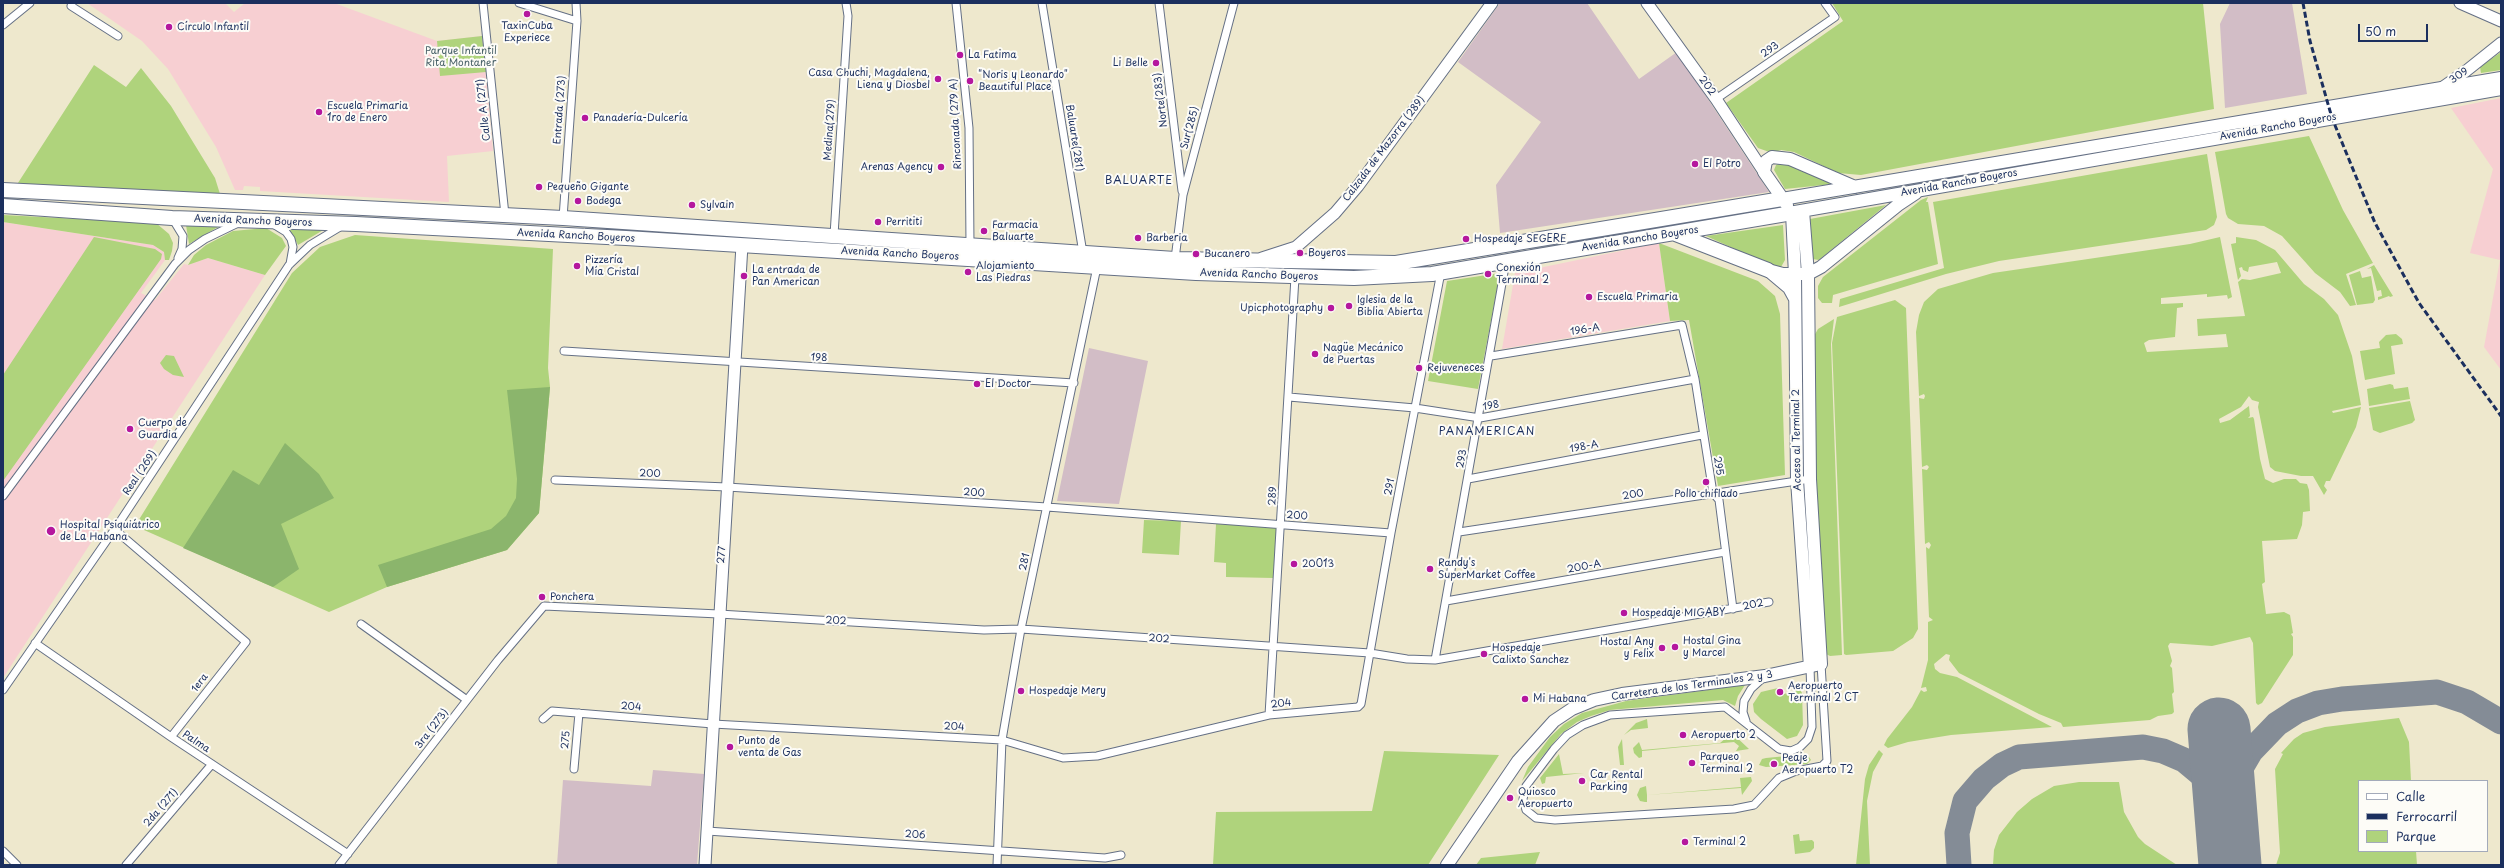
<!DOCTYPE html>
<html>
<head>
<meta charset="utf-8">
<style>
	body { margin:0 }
	#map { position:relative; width:2504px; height:868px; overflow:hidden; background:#eee8cd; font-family:"Playpen Sans",sans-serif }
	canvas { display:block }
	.frame { position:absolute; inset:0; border:4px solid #1b2f5e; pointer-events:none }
	.legend { position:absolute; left:2358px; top:780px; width:130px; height:72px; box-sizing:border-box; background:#fdfcf7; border:1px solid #a3aaba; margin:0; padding:5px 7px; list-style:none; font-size:12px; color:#1b2f5e }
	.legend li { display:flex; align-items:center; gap:8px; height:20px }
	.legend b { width:20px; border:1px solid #a3aaba }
	.scale { position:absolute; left:2358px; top:24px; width:70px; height:18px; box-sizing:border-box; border:2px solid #1b2f5e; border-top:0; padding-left:5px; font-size:12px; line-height:14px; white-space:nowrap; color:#1b2f5e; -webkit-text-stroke:3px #fdfcf7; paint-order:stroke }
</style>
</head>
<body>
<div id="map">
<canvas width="2504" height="868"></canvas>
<div class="frame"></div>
<ul class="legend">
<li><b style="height:5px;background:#fff"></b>Calle</li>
<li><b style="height:5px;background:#1b2f5e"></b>Ferrocarril</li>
<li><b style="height:11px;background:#afd37c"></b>Parque</li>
</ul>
<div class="scale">50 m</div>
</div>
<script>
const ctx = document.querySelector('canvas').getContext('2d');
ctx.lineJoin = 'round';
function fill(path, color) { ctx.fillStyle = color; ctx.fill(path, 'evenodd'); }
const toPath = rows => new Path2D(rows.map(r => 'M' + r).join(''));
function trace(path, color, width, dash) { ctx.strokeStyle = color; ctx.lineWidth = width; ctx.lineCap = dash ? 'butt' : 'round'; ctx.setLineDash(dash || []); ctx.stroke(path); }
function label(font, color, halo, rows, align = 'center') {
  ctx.font = font + ' "Playpen Sans",sans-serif'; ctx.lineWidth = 4; ctx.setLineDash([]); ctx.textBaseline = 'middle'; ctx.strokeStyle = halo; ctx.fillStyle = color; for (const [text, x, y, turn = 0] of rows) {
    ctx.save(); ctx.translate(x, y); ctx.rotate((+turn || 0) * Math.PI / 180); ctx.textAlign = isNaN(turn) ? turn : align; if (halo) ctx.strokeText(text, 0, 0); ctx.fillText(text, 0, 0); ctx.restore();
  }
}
const built = toPath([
	[87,3,225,3,234,12,245,3,334,3,437,41,482,36,493,151,447,156,449,202,260,191,260,187,244,186,243,190,235,190,216,147,168,69,142,41],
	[2501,98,2501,370,2484,347,2500,260,2470,253,2493,169,2451,108],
	[3,222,153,245,164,252,165,260,141,293,155,300,184,264,188,265,208,258,265,275,3,678],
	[1659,243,1670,321,1502,349,1515,273]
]);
const industrial = toPath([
	[1500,3,1587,3,1639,79,1677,52,1769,192,1500,233,1496,185,1541,122,1458,62],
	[2230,3,2292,3,2307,94,2225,108,2220,24],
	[1089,348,1148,361,1119,504,1057,501],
	[653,770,704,774,697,865,557,865,563,780,651,786]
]);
const green = toPath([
	[1832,3,2203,3,2214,109,1861,175,1838,173,1794,152,1781,150,1772,153,1758,148,1726,103,1843,21],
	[482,36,486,72,440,76,437,41],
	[2501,52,2501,70,2481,73,2480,67],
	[94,65,126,87,141,68,171,106,215,178,220,194,16,186],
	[2309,136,2343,210,2373,263,2346,274,2356,305,2350,306,2340,292,2315,273,2282,236,2264,226,2238,224,2228,218,2226,214,2215,152],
	[2207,154,2217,217,2214,225,2206,230,1999,261,1946,274,1839,307,1840,299,1944,268,1933,202],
	[1783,162,1800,167,1833,184,1785,189,1774,170,1776,165],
	[1928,197,1926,202,1928,202,1938,264,1833,295,1832,303,1822,303,1818,298,1818,286,1823,277,1921,200],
	[1886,205,1819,260,1812,259,1810,219],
	[3,215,156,223,169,234,173,243,172,251,169,260,165,260,164,252,153,245,3,222],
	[186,225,218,227,189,244],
	[1783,225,1785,260,1781,267,1775,267,1706,236],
	[283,227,325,229,298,245,293,235],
	[266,228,282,238,286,246,265,275,208,258,188,265,194,255,206,245,233,231],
	[355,235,553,249,548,368,550,387,539,513,507,550,387,587,329,612,135,526,292,273,320,247],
	[94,237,155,249,162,254,161,259,3,481,3,375],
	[2220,237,2232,297,2228,299,2227,295,2207,297,2207,294,2161,298,2161,304,2183,303,2183,307,2177,308,2175,337,2149,340,2144,343,2147,352,2228,347,2226,334,2198,336,2197,319,2245,316,2238,282,2242,279,2250,280,2281,273,2277,262,2249,267,2248,272,2243,270,2242,267,2239,268,2241,276,2238,280,2231,244,2236,243,2236,237,2256,240,2275,250,2304,284,2324,299,2338,315,2352,356,2361,405,2332,411,2333,413,2361,407,2356,427,2330,481,2326,481,2324,486,2327,490,2324,495,2313,476,2301,476,2275,471,2270,467,2258,407,2259,402,2252,400,2249,396,2241,407,2219,419,2220,423,2230,420,2249,406,2250,416,2248,418,2253,417,2254,419,2260,459,2265,479,2273,483,2284,479,2296,479,2300,483,2307,484,2309,490,2310,511,2303,512,2302,525,2297,539,2262,541,2265,582,2262,584,2266,614,2284,612,2290,615,2293,633,2291,634,2293,637,2293,655,2262,703,2258,705,2256,703,2253,643,2250,637,2212,646,2170,643,2168,646,2172,661,2170,666,2172,668,2174,692,2172,694,2174,712,2172,714,2158,716,2150,720,2063,727,2061,723,2039,714,1959,673,1949,660,1950,655,1946,654,1934,664,1935,669,1940,673,1957,677,2052,727,1951,735,1908,742,1888,748,1884,745,1887,739,1912,707,1921,690,1924,692,1927,691,1926,687,1921,688,1928,660,1928,622,1933,620,1929,617,1926,547,1929,549,1931,545,1929,542,1925,544,1922,469,1927,470,1929,467,1927,465,1922,467,1919,398,1924,399,1925,396,1924,394,1919,396,1916,332,1919,315,1924,302,1938,289,1993,273,2190,244],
	[1659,243,1758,281,1775,296,1780,314,1785,475,1718,486,1689,320,1670,321],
	[2374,265,2393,296,2390,297,2389,296,2378,300,2378,297,2382,296,2381,290,2377,291,2371,268,2367,269],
	[2360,271,2362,278,2371,276,2375,300,2373,303,2357,305,2349,275],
	[1500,273,1478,389,1428,381,1447,281],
	[1800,283,1802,283,1804,471,1802,471],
	[1895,300,1906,308,1918,629,1913,638,1893,651,1846,655,1844,654,1832,343,1837,317],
	[1834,319,1831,344,1842,655,1830,656,1826,654,1813,460,1814,336,1818,329],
	[2396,334,2402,339,2403,344,2391,346,2395,374,2365,380,2360,351,2380,348,2379,342,2386,335],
	[166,355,174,356,184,377,173,375,164,369,160,363],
	[2390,384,2393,385,2394,389,2408,387,2410,399,2369,406,2367,389],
	[2410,401,2415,420,2412,423,2380,433,2373,430,2369,408],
	[1144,520,1181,521,1179,555,1142,553],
	[1216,524,1277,527,1273,578,1226,577,1226,563,1214,562],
	[1745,685,1738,696,1735,706,1723,700,1610,710,1591,716,1577,722,1561,734,1522,781,1528,767,1550,737,1564,724,1582,713,1626,701],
	[1798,686,1802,693,1803,725,1797,736,1787,739,1761,719,1754,712,1753,704,1761,692,1778,688,1780,695,1795,691,1793,687],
	[2399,718,2409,742,2411,781,2359,781,2359,851,2416,851,2417,865,2276,865,2280,853,2275,769,2283,754,2281,753,2294,739,2303,733,2325,727],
	[1647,719,1648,728,1631,730,1624,735,1636,723],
	[1732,733,1749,749,1736,751,1739,746,1734,742,1642,751,1642,757,1639,758,1634,753,1633,748,1639,742,1642,750,1720,743],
	[1622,739,1624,765,1620,765,1618,747],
	[1879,750,1883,754,1873,772,1867,801,1870,865,1856,865,1865,779,1869,765],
	[1384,751,1499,755,1428,865,1213,865,1216,812,1372,811],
	[1559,754,1563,774,1584,773,1546,777,1545,783,1542,784,1540,778],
	[1807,754,1811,760,1807,764,1766,767,1759,765,1762,759,1766,758],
	[1751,777,1752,781,1742,795,1741,788,1647,795,1647,802,1645,802,1640,801,1637,795,1640,788,1646,786,1647,795,1741,787,1740,778],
	[2079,782,2119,782,2124,812,2138,837,2145,844,2177,865,1993,865,1994,850,1999,835,2017,812,2032,799,2054,786],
	[1799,834,1800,841,1812,840,1814,842,1814,848,1810,852,1795,854,1793,835],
	[1540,852,1535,865,1476,865,1481,858]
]);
const forest = toPath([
	[550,387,539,513,507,550,387,587,378,565,491,529,506,516,516,498,517,479,507,390],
	[285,443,319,474,334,498,281,524,299,569,273,587,183,548,233,470,259,485]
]);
const taxiway = toPath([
	[2226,819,2230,787,2251,751,2277,724,2297,711,2318,703,2342,699,2437,692,2467,702,2501,722],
	[1959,865,1957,833,1965,801,1984,779,2002,765,2019,757,2143,747,2163,751,2184,760,2208,780,2217,796,2226,824]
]);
const runway = toPath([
	[2219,729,2230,865]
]);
const street = toPath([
	[72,3,71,6,118,36],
	[483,3,505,215],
	[519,3,577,21],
	[956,3,969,128,970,245],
	[1042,3,1083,253],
	[1159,3,1182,191],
	[3,25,30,3],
	[1716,99,1835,17,1825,3],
	[172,218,183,236,182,249,178,258],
	[563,218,577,21,576,3],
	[273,224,286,232,291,239,293,247,290,264],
	[834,235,848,16,846,3],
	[1175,259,1183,195,1234,3],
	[564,351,1074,383],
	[1491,356,1682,325,1695,379,1713,493,1719,500,1733,609],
	[1289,397,1415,408,1480,418,1695,379],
	[1468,479,1702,435],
	[555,480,727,487,1047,507,1391,533],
	[3,496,175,264,189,250,205,239,236,224],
	[114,529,246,642,171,737],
	[1459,532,1810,479],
	[1446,601,1725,552],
	[361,624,467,700],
	[35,643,171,737,348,854],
	[1435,660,1506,261],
	[1810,667,1812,727,1808,739,1800,747,1791,751,1779,749,1725,707,1610,715,1583,725,1567,735,1554,749,1526,786,1523,799,1526,810,1536,818,1555,820,1734,809,1754,805,1779,778,1796,771,1822,766,1827,761,1821,664],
	[3,690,121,520,289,265,310,245,340,227],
	[1269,715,1295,277],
	[543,719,552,711,713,724,1002,740,1063,758,1097,756,1269,715,1358,707,1361,704,1391,533,1441,272],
	[1746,721,1743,712,1744,701,1751,689,1763,678],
	[574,769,579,713],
	[707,831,1105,858,1121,855],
	[3,851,17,865],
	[126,865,212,764],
	[339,865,498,660,544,606,719,614,984,630,1021,629,1370,653,1407,659,1435,660,1769,602],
	[997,865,1002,740,1021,629,1097,267]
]);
const secondary = toPath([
	[1647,3,1716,99,1764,172],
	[2460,3,2501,21],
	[2443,87,2466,71,2501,43],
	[1262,258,1296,247,1335,213,1358,186,1492,3],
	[705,865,742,245]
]);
const primary = toPath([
	[1782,199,2501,78],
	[1787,205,1764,172,1766,161,1772,157,1790,159,1855,187],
	[1795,212,2501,89],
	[1792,213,1795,275,1797,480,1810,667],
	[1768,270,1783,274,1808,274,1821,267,1898,205,1916,193],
	[1770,272,1789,288,1795,299],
	[1447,865,1518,761,1554,721,1572,709,1594,700,1622,694,1765,676,1821,664,1810,479,1808,274,1803,211]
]);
const highway = toPath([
	[3,190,563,218,1175,259,1396,263,1782,199],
	[3,206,172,218,356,224,626,238,1196,273,1354,278,1432,274,1792,213],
	[1673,233,1768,270]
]);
const rail = toPath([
	[2303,3,2310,41,2332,118,2375,223,2419,303,2501,416]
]);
const markers = [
	[527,14,4,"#b5179e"],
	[169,27,4,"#b5179e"],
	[960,55,4,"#b5179e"],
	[1156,63,4,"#b5179e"],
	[938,79,4,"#b5179e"],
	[970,81,4,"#b5179e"],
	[319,112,4,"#b5179e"],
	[585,118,4,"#b5179e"],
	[1695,164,4,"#b5179e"],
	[941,167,4,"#b5179e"],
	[539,187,4,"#b5179e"],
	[578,201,4,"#b5179e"],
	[692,205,4,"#b5179e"],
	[878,222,4,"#b5179e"],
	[984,231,4,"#b5179e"],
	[1138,238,4,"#b5179e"],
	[1466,239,4,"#b5179e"],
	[1300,253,4,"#b5179e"],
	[1196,254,4,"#b5179e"],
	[577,266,4,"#b5179e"],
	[968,272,4,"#b5179e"],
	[1488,274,4,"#b5179e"],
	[744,276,4,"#b5179e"],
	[1589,297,4,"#b5179e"],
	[1349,306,4,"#b5179e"],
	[1331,308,4,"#b5179e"],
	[1315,354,4,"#b5179e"],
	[1419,368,4,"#b5179e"],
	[977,384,4,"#b5179e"],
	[130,429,4,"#b5179e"],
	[1706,482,4,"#b5179e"],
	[51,531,5,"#b5179e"],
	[1294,564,4,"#b5179e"],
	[1430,569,4,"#b5179e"],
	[542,597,4,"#b5179e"],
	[1624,613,4,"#b5179e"],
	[1675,647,4,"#b5179e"],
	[1662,648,4,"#b5179e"],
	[1484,654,4,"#b5179e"],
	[1021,691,4,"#b5179e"],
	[1780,692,4,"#b5179e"],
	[1525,699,4,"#b5179e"],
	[1683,735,4,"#b5179e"],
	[730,747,4,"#b5179e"],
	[1692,763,4,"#b5179e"],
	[1774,764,4,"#b5179e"],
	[1582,781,4,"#b5179e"],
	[1510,798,4,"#b5179e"],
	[1685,842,4,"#b5179e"]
];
const poiNames = [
	["TaxinCuba",527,26,"center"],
	["Experiece",527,38,"center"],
	["Círculo Infantil",177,27],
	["La Fatima",968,55],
	["Li Belle",1148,63,"right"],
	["Casa Chuchi, Magdalena,",930,73,"right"],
	["Liena y Diosbel",930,85,"right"],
	["\"Noris y Leonardo\"",978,75],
	["Beautiful Place",978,87],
	["Escuela Primaria",327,106],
	["1ro de Enero",327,118],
	["Panadería-Dulcería",593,118],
	["El Potro",1703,164],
	["Arenas Agency",933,167,"right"],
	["Pequeño Gigante",547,187],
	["Bodega",586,201],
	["Sylvain",700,205],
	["Perrititi",886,222],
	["Farmacia",992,225],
	["Baluarte",992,237],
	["Barberia",1146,238],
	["Hospedaje SEGERE",1474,239],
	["Boyeros",1308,253],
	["Bucanero",1204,254],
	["Pizzería",585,260],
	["Mía Cristal",585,272],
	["Alojamiento",976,266],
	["Las Piedras",976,278],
	["Conexión",1496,268],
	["Terminal 2",1496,280],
	["La entrada de",752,270],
	["Pan American",752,282],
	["Escuela Primaria",1597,297],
	["Iglesia de la",1357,300],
	["Biblia Abierta",1357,312],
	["Upicphotography",1323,308,"right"],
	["Nagüe Mecánico",1323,348],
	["de Puertas",1323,360],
	["Rejuveneces",1427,368],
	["El Doctor",985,384],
	["Cuerpo de",138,423],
	["Guardia",138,435],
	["Pollo chiflado",1706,494,"center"],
	["Hospital Psiquiátrico",60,525],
	["de La Habana",60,537],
	["Randy's",1438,563],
	["SuperMarket Coffee",1438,575],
	["20013",1302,564],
	["Ponchera",550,597],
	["Hospedaje MIGABY",1632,613],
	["Hostal Gina",1683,641],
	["y Marcel",1683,653],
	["Hostal Any",1654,642,"right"],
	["y Felix",1654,654,"right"],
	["Hospedaje",1492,648],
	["Calixto Sanchez",1492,660],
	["Aeropuerto",1788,686],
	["Terminal 2 CT",1788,698],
	["Hospedaje Mery",1029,691],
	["Mi Habana",1533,699],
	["Aeropuerto 2",1691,735],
	["Punto de",738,741],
	["venta de Gas",738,753],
	["Parqueo",1700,757],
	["Terminal 2",1700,769],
	["Peaje",1782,758],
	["Aeropuerto T2",1782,770],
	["Car Rental",1590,775],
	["Parking",1590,787],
	["Quiosco",1518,792],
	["Aeropuerto",1518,804],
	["Terminal 2",1693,842]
];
const streetNames = [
	["293",1770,50,-35],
	["309",2459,76,-34],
	["202",1707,86,54],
	["Norte(283)",1161,100,-97],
	["Calle A (271)",484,110,-96],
	["Entrada (273)",560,110,-86],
	["Rinconada (279 A)",956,124,-93],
	["Avenida Rancho Boyeros",2278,127,-10],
	["Sur(285)",1190,128,-75],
	["Medina(279)",830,130,-86],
	["Baluarte(281)",1074,138,81],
	["Calzada de Mazorra (289)",1384,149,-53],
	["Avenida Rancho Boyeros",1959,183,-10],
	["Avenida Rancho Boyeros",253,221,2],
	["Avenida Rancho Boyeros",576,236,3],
	["Avenida Rancho Boyeros",1640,239,-9],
	["Avenida Rancho Boyeros",900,254,3],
	["Avenida Rancho Boyeros",1259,275,2],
	["196-A",1585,330,-9],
	["198",819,358,3],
	["198",1491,406,-10],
	["Acceso al Terminal 2",1797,440,-91],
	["198-A",1584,447,-11],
	["293",1462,459,-80],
	["295",1718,466,80],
	["Real (269)",140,473,-56],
	["200",650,474,2],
	["291",1390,487,-79],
	["200",974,493,4],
	["200",1633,495,-9],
	["289",1273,496,-87],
	["200",1297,516,4],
	["277",722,555,-86],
	["281",1025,562,-78],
	["200-A",1584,567,-10],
	["202",1753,605,-12],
	["202",836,621,3],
	["202",1159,639,4],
	["1era",200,683,-52],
	["Carretera de los Terminales 2 y 3",1692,686,-8],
	["204",1281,704,-6],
	["204",631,707,4],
	["204",954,727,3],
	["3ra (273)",432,729,-52],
	["275",566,740,-85],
	["Palma",196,742,33],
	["2da (271)",161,808,-49],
	["206",915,835,4]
];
const parkNames = [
	["Parque Infantil",461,51],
	["Rita Montaner",461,63]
];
const neighbourhoodNames = [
	["BALUARTE",1139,181],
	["PANAMERICAN",1487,432]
];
fill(built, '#f7cfd2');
fill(industrial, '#d2bdc6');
fill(green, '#afd37c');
fill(forest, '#8bb56c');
trace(taxiway, '#848c96', 25);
trace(runway, '#848c96', 63);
trace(street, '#657085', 9);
trace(secondary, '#657085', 13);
trace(primary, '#657085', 14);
trace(highway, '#657085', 16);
trace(street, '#fff', 7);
trace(secondary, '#fff', 11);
trace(primary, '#fff', 12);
trace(highway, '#fff', 14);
trace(rail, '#1b2f5e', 3, [6, 3]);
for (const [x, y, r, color] of markers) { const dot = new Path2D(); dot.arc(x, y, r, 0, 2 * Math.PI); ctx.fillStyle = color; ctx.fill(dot); trace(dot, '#fdfcf7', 1.5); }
label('10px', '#1b2f5e', '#fdfcf7', poiNames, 'left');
label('10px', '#1b2f5e', '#fdfcf7', streetNames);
label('10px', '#476067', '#fdfcf7', parkNames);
ctx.letterSpacing = '1px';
label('11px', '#1b2f5e', '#fdfcf7', neighbourhoodNames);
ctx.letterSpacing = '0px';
</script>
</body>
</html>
